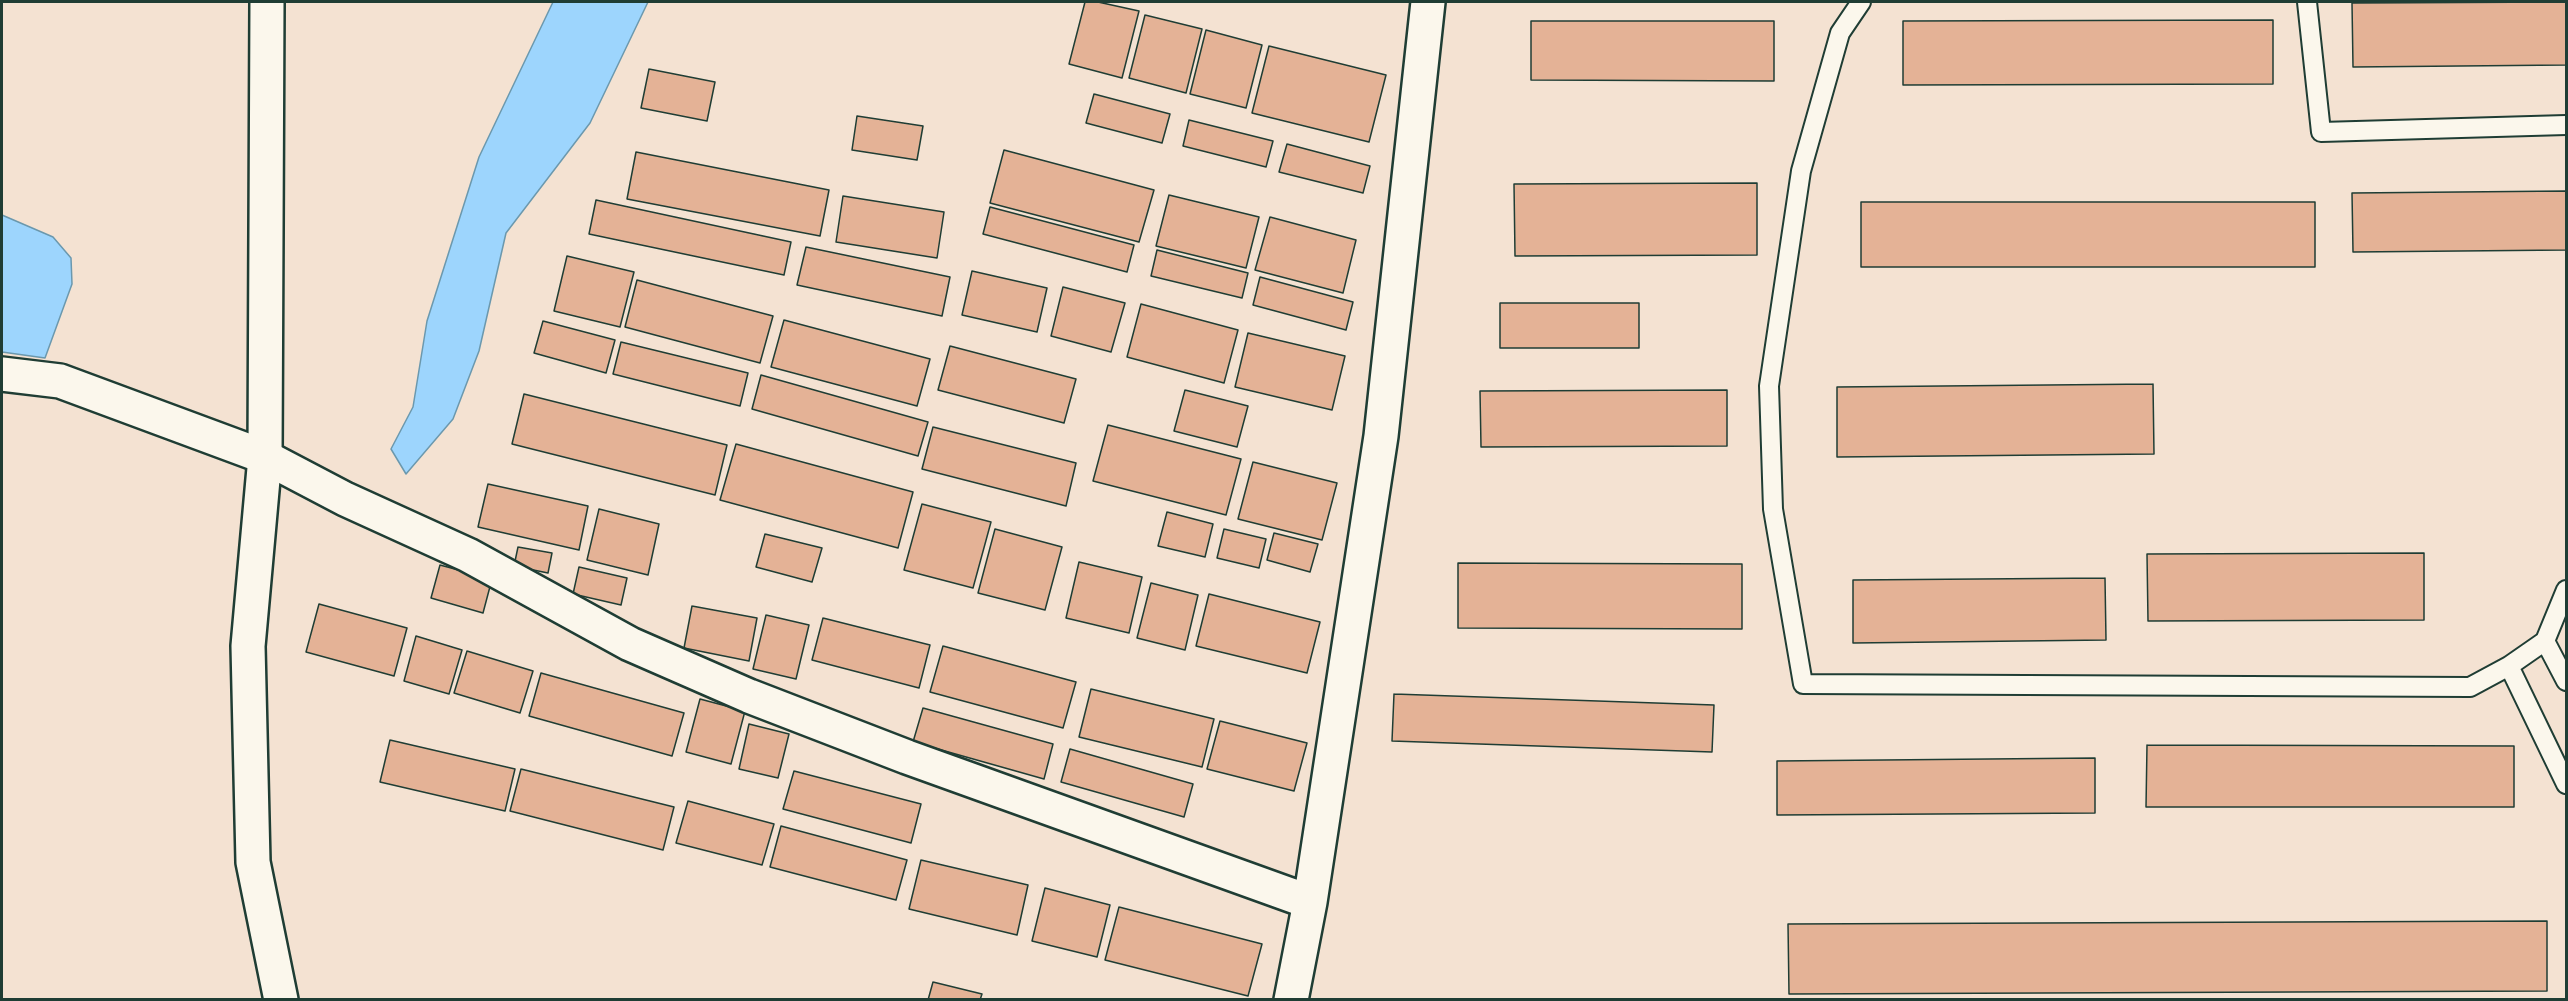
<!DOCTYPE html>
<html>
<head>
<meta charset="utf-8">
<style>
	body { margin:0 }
	#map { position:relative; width:2568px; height:1001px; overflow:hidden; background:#f4e2d2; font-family:Mali,sans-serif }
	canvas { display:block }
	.frame { position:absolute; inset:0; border:3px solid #1f3d34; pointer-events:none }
</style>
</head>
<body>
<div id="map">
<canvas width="2568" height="1001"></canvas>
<div class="frame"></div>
</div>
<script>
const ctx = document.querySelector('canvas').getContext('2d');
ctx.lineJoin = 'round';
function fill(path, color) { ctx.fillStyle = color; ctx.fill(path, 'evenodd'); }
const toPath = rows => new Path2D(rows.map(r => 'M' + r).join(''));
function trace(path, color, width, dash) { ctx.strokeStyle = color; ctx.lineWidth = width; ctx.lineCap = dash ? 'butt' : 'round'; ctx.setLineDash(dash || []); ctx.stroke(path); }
const water = toPath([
	[553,2,648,2,590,123,506,233,479,351,453,419,406,474,391,449,413,407,427,321,479,157,553,2],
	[2,215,53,237,71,258,72,284,45,358,2,352,2,215]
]);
const building = toPath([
	[1085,2,1098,2,1139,11,1122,78,1069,64,1085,2],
	[2566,2,2566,65,2353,67,2352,3,2566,2],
	[1145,15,1202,29,1186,93,1129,78,1145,15],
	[2273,20,2273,84,1903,85,1903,21,2273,20],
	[1531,21,1774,21,1774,81,1531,80,1531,21],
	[1206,30,1262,45,1246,108,1190,94,1206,30],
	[1269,46,1386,75,1369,142,1252,113,1269,46],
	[649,69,715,82,707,121,641,108,649,69],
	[1094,94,1170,114,1162,143,1086,123,1094,94],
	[857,116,923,126,917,160,852,150,857,116],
	[1189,120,1273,141,1266,167,1183,146,1189,120],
	[1287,144,1370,166,1363,193,1279,172,1287,144],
	[1004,150,1154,190,1139,242,990,203,1004,150],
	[636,152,829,190,820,236,627,199,636,152],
	[1757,183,1757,255,1515,256,1514,184,1757,183],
	[2566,191,2566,250,2353,252,2352,193,2566,191],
	[1169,195,1259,217,1246,268,1156,246,1169,195],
	[843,196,944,212,937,258,836,242,843,196],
	[596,200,791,242,784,275,589,234,596,200],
	[1861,202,2315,202,2315,267,1861,267,1861,202],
	[990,207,1134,245,1127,272,983,234,990,207],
	[1270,217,1356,240,1343,293,1255,270,1270,217],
	[806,247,950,277,942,316,797,285,806,247],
	[1157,250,1248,273,1242,298,1151,276,1157,250],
	[567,256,634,272,620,327,554,311,567,256],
	[972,271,1047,288,1037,332,962,315,972,271],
	[1260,277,1353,302,1346,330,1253,305,1260,277],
	[637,280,773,316,760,363,625,327,637,280],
	[1063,287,1125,303,1111,352,1051,336,1063,287],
	[1500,303,1639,303,1639,348,1500,348,1500,303],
	[1141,304,1238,330,1224,383,1127,357,1141,304],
	[784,320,930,359,917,406,771,367,784,320],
	[543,321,615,340,606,373,534,353,543,321],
	[1248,333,1345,356,1332,410,1235,387,1248,333],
	[621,342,748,373,740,406,613,374,621,342],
	[950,346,1076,379,1064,423,938,390,950,346],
	[761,375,928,422,918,456,752,409,761,375],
	[2153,384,2154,454,1837,457,1837,387,2153,384],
	[1185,390,1248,406,1237,447,1174,431,1185,390],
	[1727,390,1727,446,1481,447,1480,391,1727,390],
	[524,394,727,445,715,495,512,444,524,394],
	[1108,425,1241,459,1226,515,1093,481,1108,425],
	[933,427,1076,463,1066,506,922,469,933,427],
	[736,444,913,492,898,548,720,500,736,444],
	[1253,462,1337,483,1322,540,1238,519,1253,462],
	[488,484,588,506,579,550,478,527,488,484],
	[922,504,991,522,973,588,904,570,922,504],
	[599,509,659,524,648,575,587,560,599,509],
	[1167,512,1213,524,1205,557,1158,546,1167,512],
	[995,529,1062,547,1045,610,978,593,995,529],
	[1224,529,1266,539,1259,568,1217,558,1224,529],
	[1274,533,1318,544,1310,572,1267,560,1274,533],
	[765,534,822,548,812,582,756,567,765,534],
	[518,547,552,553,548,573,514,566,518,547],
	[2424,553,2424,620,2148,621,2147,554,2424,553],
	[1079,562,1142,577,1129,633,1066,618,1079,562],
	[1458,563,1742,564,1742,629,1458,628,1458,563],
	[440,565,492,579,483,613,431,598,440,565],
	[579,567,627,578,621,605,573,594,579,567],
	[2105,578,2106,640,1853,643,1853,580,2105,578],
	[1151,583,1198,595,1185,650,1137,638,1151,583],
	[1209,594,1320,622,1307,673,1196,646,1209,594],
	[319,604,407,628,394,676,306,652,319,604],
	[692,606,757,618,749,661,684,648,692,606],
	[766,615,809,625,796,679,753,669,766,615],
	[823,618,930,645,919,688,812,660,823,618],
	[416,636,462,650,449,694,404,681,416,636],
	[943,646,1076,682,1063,728,930,692,943,646],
	[467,651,533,671,520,713,454,693,467,651],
	[541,673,684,713,672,756,529,716,541,673],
	[1091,689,1214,719,1202,767,1079,737,1091,689],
	[1394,694,1714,705,1712,752,1392,741,1394,694],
	[700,699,745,711,731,764,686,752,700,699],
	[923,708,1053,744,1044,779,913,742,923,708],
	[1220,721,1307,743,1294,791,1207,769,1220,721],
	[749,724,789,734,778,778,739,769,749,724],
	[390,740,515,769,505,811,380,782,390,740],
	[2147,745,2514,746,2514,807,2146,807,2147,745],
	[1070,749,1193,784,1184,817,1061,782,1070,749],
	[2095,758,2095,813,1777,815,1777,761,2095,758],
	[521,769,674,807,663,850,510,811,521,769],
	[794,771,921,804,911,843,783,809,794,771],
	[688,801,774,824,762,865,676,843,688,801],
	[781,826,907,860,896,900,770,867,781,826],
	[921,860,1028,885,1017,935,909,909,921,860],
	[1045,888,1110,905,1097,957,1032,941,1045,888],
	[1119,907,1262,944,1248,996,1105,960,1119,907],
	[2547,921,2547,991,1789,994,1788,924,2547,921],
	[933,982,982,994,980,1000,928,1000,933,982]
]);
const service = toPath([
	[1861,2,1840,33,1801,171,1769,386,1773,509,1803,684,2470,687,2509,666,2545,641,2566,590],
	[2307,2,2321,132,2566,125],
	[2545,641,2566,681],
	[2509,666,2566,784]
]);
const minor = toPath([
	[2,374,60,381,265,457,345,499,468,555,630,644,749,696,907,757,1310,902],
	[1291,1000,1310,902,1381,436,1428,2]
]);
const tertiary = toPath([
	[267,2,265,457,248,646,253,862,281,1000]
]);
fill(water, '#9dd5fd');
trace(water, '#6b98ad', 1.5);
fill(building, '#e4b296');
trace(building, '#1f3d34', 1.5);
trace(service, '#1f3d34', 22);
trace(minor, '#1f3d34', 38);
trace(tertiary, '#1f3d34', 38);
trace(service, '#fbf7ec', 18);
trace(minor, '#fbf7ec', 33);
trace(tertiary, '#fbf7ec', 33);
</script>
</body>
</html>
